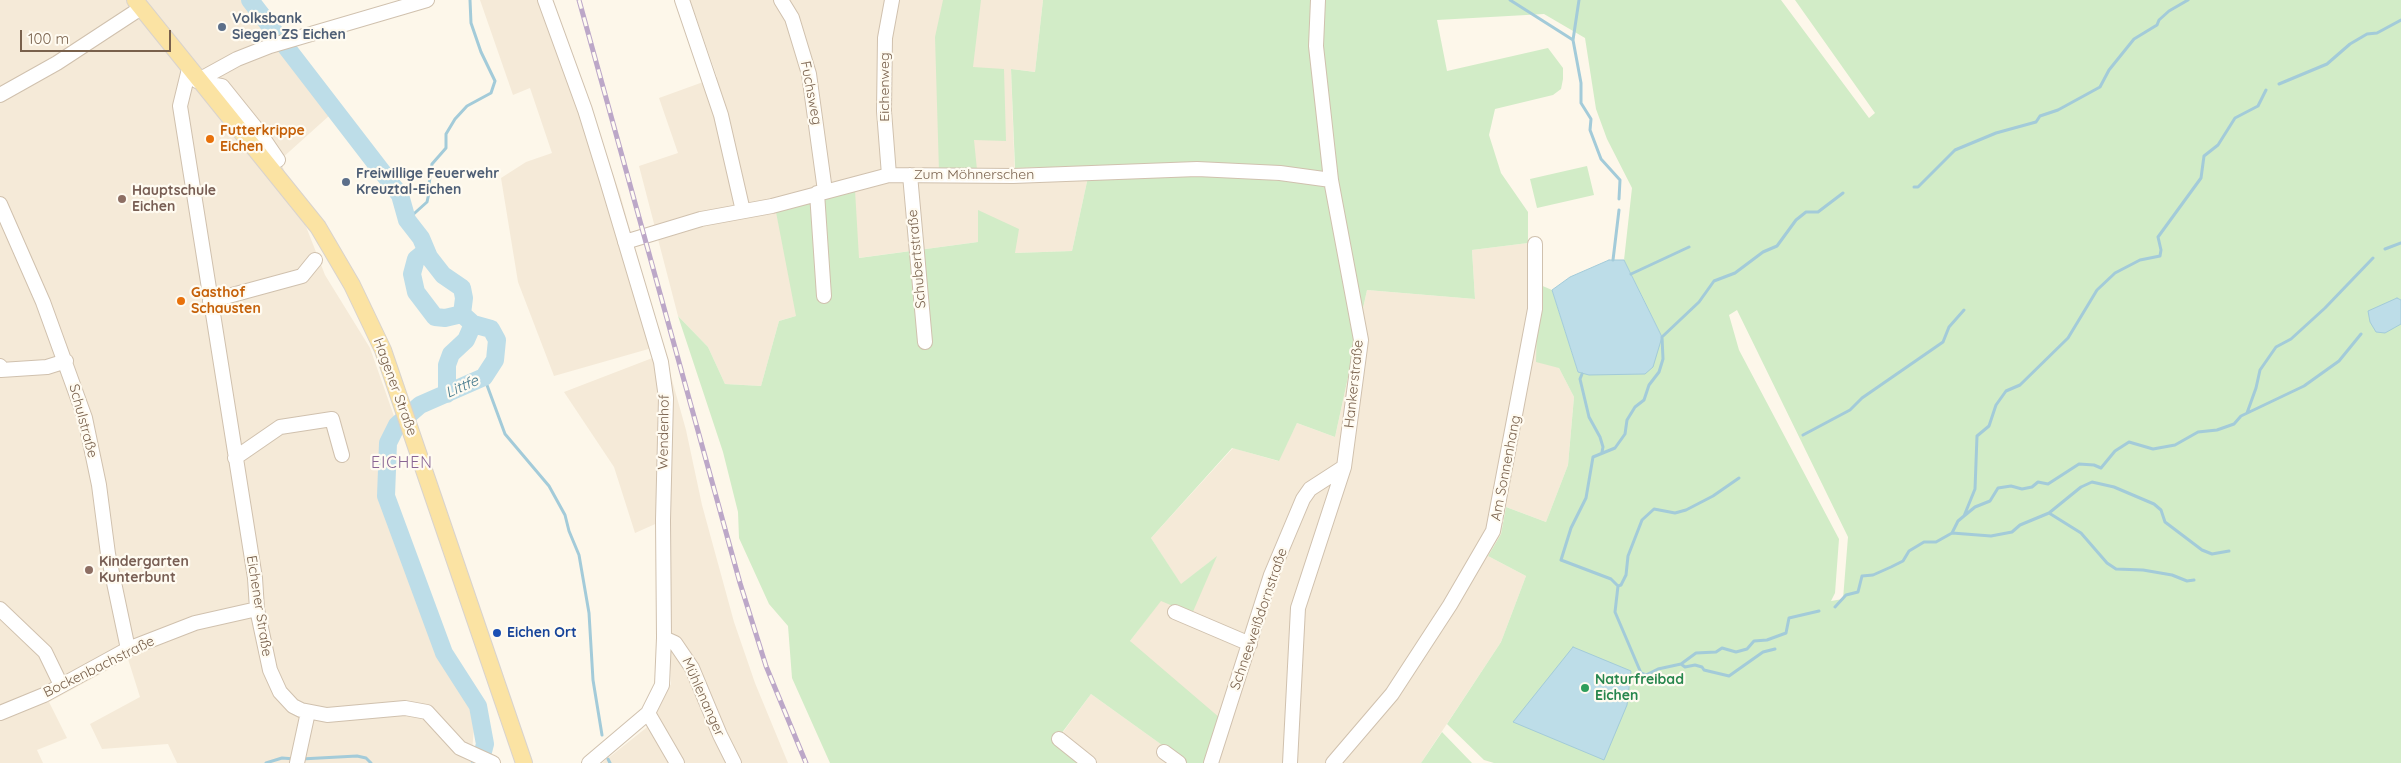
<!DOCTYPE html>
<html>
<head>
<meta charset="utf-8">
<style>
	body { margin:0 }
	#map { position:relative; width:2401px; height:763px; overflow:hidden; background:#fdf7ea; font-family:Quicksand,sans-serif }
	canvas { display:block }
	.scale { position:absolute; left:20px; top:30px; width:151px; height:22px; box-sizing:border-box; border:2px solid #79614c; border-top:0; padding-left:6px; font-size:15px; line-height:18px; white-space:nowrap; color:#79614c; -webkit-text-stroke:4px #fffbf1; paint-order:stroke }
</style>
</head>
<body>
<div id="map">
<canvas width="2401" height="763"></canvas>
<div class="scale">100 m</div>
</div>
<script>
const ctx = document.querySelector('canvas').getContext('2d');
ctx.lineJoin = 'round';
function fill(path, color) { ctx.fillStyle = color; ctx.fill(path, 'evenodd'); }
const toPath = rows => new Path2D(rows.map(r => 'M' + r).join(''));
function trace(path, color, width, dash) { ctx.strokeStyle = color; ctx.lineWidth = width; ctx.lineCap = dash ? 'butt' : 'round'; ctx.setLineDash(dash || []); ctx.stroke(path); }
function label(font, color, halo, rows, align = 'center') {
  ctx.font = font + ' Quicksand,sans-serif'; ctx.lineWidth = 4.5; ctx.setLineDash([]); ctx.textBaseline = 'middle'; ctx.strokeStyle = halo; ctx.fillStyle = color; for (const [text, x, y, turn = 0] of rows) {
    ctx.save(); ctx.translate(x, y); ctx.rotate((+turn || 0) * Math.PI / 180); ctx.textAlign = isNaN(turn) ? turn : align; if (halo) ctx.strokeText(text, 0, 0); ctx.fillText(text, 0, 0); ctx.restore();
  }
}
const residential = toPath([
	[0,0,241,0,330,115,280,160,325,275,370,348,395,419,381,445,379,497,437,654,475,716,471,763,177,763,168,744,102,749,90,724,140,697,128,659,49,702,67,738,37,750,43,763,0,763],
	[480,0,552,0,620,194,686,430,702,505,734,622,755,683,788,763,602,763,646,728,671,684,669,611,671,517,635,533,614,467,564,392,655,357,652,348,554,376,518,282,501,178,526,162,552,153,530,88,513,95],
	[690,0,1043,0,1035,72,1011,69,1015,179,1088,177,1072,251,1015,253,978,211,978,242,858,258,796,316,779,321,761,386,725,384,708,347,678,316,639,166,678,153,659,98,717,77],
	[1528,243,1559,368,1574,397,1568,465,1546,522,1506,507,1501,534,1488,556,1526,576,1501,642,1421,763,1207,763,1130,641,1161,600,1191,614,1216,557,1181,585,1151,538,1233,448,1278,461,1297,423,1335,437,1367,290,1475,299,1472,250],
	[1091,694,1187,763,1080,763,1055,743]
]);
const green = toPath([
	[943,0,981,0,973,67,1004,69,1006,141,974,140,977,170,939,172,935,37],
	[1043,0,1312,0,1325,173,1198,163,1015,168,1011,69,1035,72],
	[1323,0,1781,0,1869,118,1875,113,1795,0,2401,0,2401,763,1494,763,1484,760,1447,724,1501,642,1526,576,1488,556,1501,534,1506,507,1546,522,1568,465,1574,397,1559,368,1536,362,1538,284,1552,290,1578,372,1662,337,1624,260,1632,188,1607,139,1596,109,1585,38,1544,14,1437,20,1447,71,1548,48,1563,68,1563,79,1561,89,1553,95,1495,109,1489,135,1501,173,1528,212,1528,243,1472,250,1475,299,1367,290,1335,437,1297,423,1279,461,1232,448,1151,538,1181,584,1217,556,1192,614,1161,601,1130,641,1220,718,1207,763,1187,763,1091,694,1055,742,1080,763,830,763,792,678,788,626,769,604,739,538,738,512,723,452,678,316,708,347,725,384,761,386,779,321,796,316,776,212,855,190,859,258,978,242,978,210,1019,229,1015,253,1072,251,1088,177,1197,174,1308,183,1335,178,1322,45],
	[1737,310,1848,537,1843,599,1831,601,1835,593,1839,539,1739,350,1729,315],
	[1587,166,1594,195,1537,208,1530,179],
	[1442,732,1472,763,1421,763]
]);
const water = toPath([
	[1609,260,1624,260,1662,337,1653,367,1645,374,1589,375,1578,372,1552,290,1570,277,1609,260],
	[2397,298,2401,300,2401,324,2385,333,2376,332,2370,322,2368,311,2397,298],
	[1573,647,1631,671,1627,705,1604,760,1513,722,1573,647]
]);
const stream = toPath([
	[1510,0,1573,40],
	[1579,0,1573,40,1581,83,1581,103,1591,119,1590,130,1601,159,1620,180,1619,199],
	[2279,84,2327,64,2350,44,2367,34,2377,33,2401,20],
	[429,184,432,164,446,148,446,134,455,119,467,106,491,93,495,81,481,52,471,23,470,0],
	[1914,187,1918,187,1955,150,1996,133,2036,122,2040,116,2058,110,2100,87,2109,70,2134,39,2157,25,2159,20,2169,11,2188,0],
	[407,220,427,202,429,193],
	[2385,249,2401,243],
	[1613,260,1619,210],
	[1631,274,1689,247],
	[1582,374,1580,379,1589,417,1600,437,1603,447,1602,452],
	[484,377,505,434,549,486,565,515,569,531,579,555,589,613,593,680,602,735],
	[2247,413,2256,388,2260,370,2276,347,2291,339,2325,308,2373,258],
	[1803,435,1850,410,1862,398,1943,342,1949,327,1964,310],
	[2049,513,2081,533,2107,563,2116,569,2143,570,2172,575,2187,581,2194,580],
	[1964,516,1975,507,1990,501,1998,488,2011,486,2022,489,2032,487,2038,482,2048,484,2079,464,2094,465,2101,468,2115,451,2129,442,2153,449,2175,445,2198,432,2217,430,2234,424,2241,416,2304,386,2339,361,2361,334],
	[1952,533,1991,536,2012,532,2020,525,2049,513,2081,487,2092,482,2114,487,2154,504,2161,510,2165,522,2202,550,2212,554,2229,551],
	[1618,586,1621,585,1626,575,1628,556,1642,520,1654,509,1675,513,1686,510,1713,496,1739,478],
	[1835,607,1846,595,1858,592,1862,576,1873,575,1891,567,1903,561,1909,551,1924,542,1936,542,1952,533,1958,521,1964,516,1975,489,1977,436,1989,426,1996,405,2006,391,2020,385,2068,338,2097,290,2115,273,2140,260,2160,256,2161,250,2158,237,2201,178,2204,156,2218,145,2235,118,2258,106,2266,90],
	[1819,611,1789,618,1786,633,1767,640,1754,641,1747,649,1736,652,1722,648,1716,652,1696,653,1681,664,1658,669,1646,675,1641,673,1615,612,1618,586,1611,579,1561,560,1571,528,1586,498,1593,457,1615,448,1625,434,1627,420,1635,407,1644,400,1649,385,1659,372,1663,359,1662,337,1699,302,1714,281,1735,273,1763,252,1777,246,1796,220,1806,212,1818,212,1843,193],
	[1681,664,1685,667,1695,665,1702,667,1704,670,1729,676,1763,652,1775,649],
	[301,759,357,756,366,758,371,763],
	[608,759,610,763],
	[266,763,282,758,295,759]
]);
const river = toPath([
	[250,0,400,195,407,220,421,238,429,257,443,275,462,288,464,298,462,314,473,324,491,329,497,340,495,360,484,377,420,405,397,425,388,443,386,496,444,653,478,706,485,744,480,763],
	[426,251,416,259,412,274,416,292,435,317,445,318,462,314],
	[447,394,447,365,451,354,466,340,473,324]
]);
const minor = toPath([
	[545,0,585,110,607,181,661,362,666,398,663,520,664,638,662,685,648,713,589,763],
	[682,0,721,115,743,211],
	[781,0,792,18,809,74,825,191],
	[189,69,180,106,255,578,257,609,270,670,280,692,293,706,301,710,327,715,405,708,427,712,460,748,493,763],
	[197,81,237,59,270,46,427,0],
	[197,81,222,86,259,132,278,160],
	[0,95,57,63,141,8],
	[889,175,884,111,885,38,892,0],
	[910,175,925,342],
	[817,193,824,296],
	[0,204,43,302,85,418,99,485,108,554,128,649],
	[625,242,701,219,772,206,889,175,1013,176,1197,169,1280,173,1331,180],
	[210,301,302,276,315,260],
	[0,366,1,370,47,367,66,361],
	[235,458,280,427,332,419,342,455],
	[0,609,45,652,61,685],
	[1175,612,1250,644],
	[664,638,675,643,692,668,720,735,734,763],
	[0,713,44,695,128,649,195,623,257,609],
	[648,713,677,763],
	[1059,739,1089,763],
	[1164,752,1179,763],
	[297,763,308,712],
	[1211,763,1271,575,1303,499,1310,489,1344,467],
	[1290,763,1298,608,1344,467,1361,340,1331,180,1316,46,1318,0],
	[1333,763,1392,694,1450,605,1493,531,1535,309,1535,244]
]);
const major = toPath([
	[135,0,318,227,352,285,383,350,524,763]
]);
const rail = toPath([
	[579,0,740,583,766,666,806,763]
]);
const markers = [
	[222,27,5,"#5c6f8a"],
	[210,139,5,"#e8710a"],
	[346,182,5,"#5c6f8a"],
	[122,199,5,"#8d6e63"],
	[181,301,5,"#e8710a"],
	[89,570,5,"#8d6e63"],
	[497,633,5,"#1a4fb4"],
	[1585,688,5,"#2e9e5b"]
];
const serviceNames = [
	["Volksbank",232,19],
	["Siegen ZS Eichen",232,35],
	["Freiwillige Feuerwehr",356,174],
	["Kreuztal-Eichen",356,190]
];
const streetNames = [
	["Eichenweg",885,87,-90],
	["Fuchsweg",811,93,79],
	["Zum Möhnerschen",974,175],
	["Schubertstraße",917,259,-95],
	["Hankerstraße",1354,384,-84],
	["Hagener Straße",395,387,70],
	["Schulstraße",83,421,75],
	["Wendenhof",664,432,-89],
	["Am Sonnenhang",1506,468,-79],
	["Eichener Straße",259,606,81],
	["Schneeweißdornstraße",1259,619,-71],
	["Bockenbachstraße",99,667,-26],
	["Mühlenanger",703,697,66]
];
const foodNames = [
	["Futterkrippe",220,131],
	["Eichen",220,147],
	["Gasthof",191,293],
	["Schausten",191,309]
];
const educationNames = [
	["Hauptschule",132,191],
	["Eichen",132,207],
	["Kindergarten",99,562],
	["Kunterbunt",99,578]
];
const transitNames = [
	["Eichen Ort",507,633]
];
const leisureNames = [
	["Naturfreibad",1595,680],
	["Eichen",1595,696]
];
const waterNames = [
	["Littfe",462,387,-24]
];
const quarterNames = [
	["EICHEN",402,463]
];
fill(residential, '#f5ead8');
fill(green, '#d2ecc7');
fill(water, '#bddde8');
trace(water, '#a3cbd9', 1);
trace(stream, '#a3cbd9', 3);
trace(river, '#bddde8', 18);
trace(minor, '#d0c1ae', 16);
trace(major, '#d9d3cd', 18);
trace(minor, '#fff', 14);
trace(major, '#fbe3a3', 16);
trace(rail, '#bca7c8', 5);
trace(rail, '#fffbf1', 3, [9]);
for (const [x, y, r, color] of markers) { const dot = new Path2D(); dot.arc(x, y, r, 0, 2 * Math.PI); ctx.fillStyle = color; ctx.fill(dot); trace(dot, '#fffbf1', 2); }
label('bold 14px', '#4e5e75', '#fffbf1', serviceNames, 'left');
label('14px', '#79614c', '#fffbf1', streetNames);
label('bold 14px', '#c56008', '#fffbf1', foodNames, 'left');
label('bold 14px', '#785e54', '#fffbf1', educationNames, 'left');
label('bold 14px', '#164399', '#fffbf1', transitNames, 'left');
label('bold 14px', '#27864d', '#fffbf1', leisureNames, 'left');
label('italic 15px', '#45798c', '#fffbf1', waterNames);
ctx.letterSpacing = '1px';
label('16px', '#896594', '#fffbf1', quarterNames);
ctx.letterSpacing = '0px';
</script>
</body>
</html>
